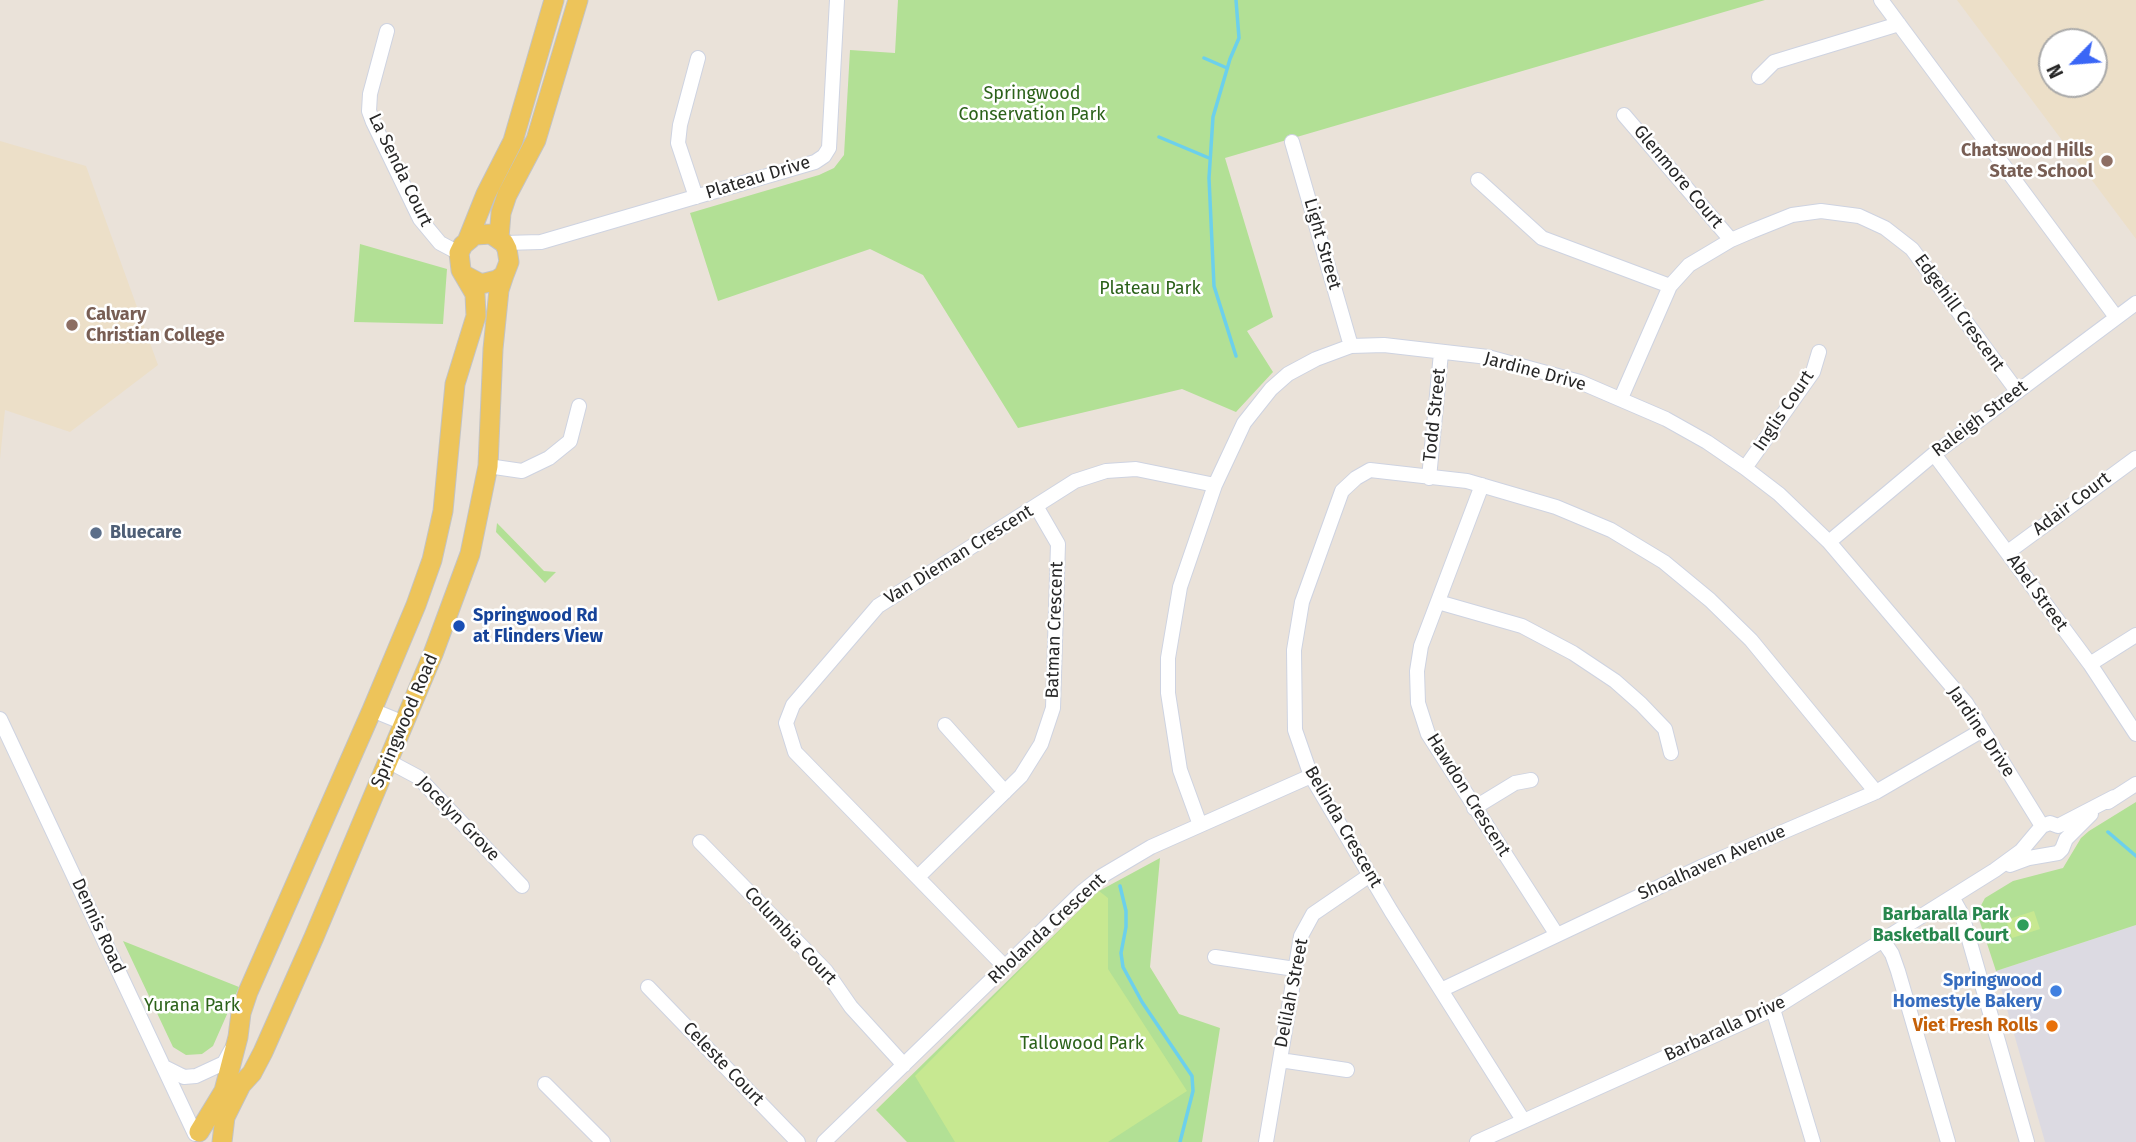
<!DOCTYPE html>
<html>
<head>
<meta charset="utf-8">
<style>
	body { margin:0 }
	#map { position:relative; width:2136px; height:1142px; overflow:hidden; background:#eae2d9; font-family:"Fira Sans",sans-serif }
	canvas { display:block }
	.north { position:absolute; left:2038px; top:28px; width:70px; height:70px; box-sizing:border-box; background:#fff; border:2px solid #a9a9a9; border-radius:50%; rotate:245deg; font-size:19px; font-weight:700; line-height:28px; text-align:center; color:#272727 }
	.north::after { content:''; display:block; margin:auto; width:24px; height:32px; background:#3a66f6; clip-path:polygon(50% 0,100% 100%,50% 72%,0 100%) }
</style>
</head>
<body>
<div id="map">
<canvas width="2136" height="1142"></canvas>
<div class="north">N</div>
</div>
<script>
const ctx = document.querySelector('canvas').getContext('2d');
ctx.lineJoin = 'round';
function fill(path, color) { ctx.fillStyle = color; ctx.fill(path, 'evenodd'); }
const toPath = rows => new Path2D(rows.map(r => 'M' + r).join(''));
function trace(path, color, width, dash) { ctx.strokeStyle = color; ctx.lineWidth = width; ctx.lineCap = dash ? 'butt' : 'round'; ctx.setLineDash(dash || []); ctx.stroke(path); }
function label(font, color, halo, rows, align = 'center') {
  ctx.font = font + ' "Fira Sans",sans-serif'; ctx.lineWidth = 5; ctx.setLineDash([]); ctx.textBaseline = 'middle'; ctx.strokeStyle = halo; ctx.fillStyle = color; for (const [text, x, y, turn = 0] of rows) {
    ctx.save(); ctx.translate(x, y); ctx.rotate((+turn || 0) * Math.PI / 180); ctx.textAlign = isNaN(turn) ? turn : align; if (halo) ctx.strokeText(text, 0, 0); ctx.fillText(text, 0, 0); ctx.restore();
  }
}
const industrial = toPath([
	[2136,925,2136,1142,2045,1142,1996,971]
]);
const education = toPath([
	[1957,0,2136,0,2136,239],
	[2094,42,2094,84,2052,84,2052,42],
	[0,141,86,166,158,365,70,432,5,410,0,459]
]);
const green = toPath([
	[898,0,1765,0,1225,158,1273,317,1247,331,1273,372,1236,412,1182,389,1018,428,923,275,870,249,718,301,690,213,819,175,834,168,844,155,850,50,895,53],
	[360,244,447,269,443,324,354,322],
	[497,523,544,571,556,572,545,583,496,532],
	[2136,802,2136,925,1996,971,1977,913,1985,898,2013,881,2063,868,2081,838,2089,831],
	[1160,858,1150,967,1179,1014,1220,1028,1202,1142,907,1142,876,1110,1099,891],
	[123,941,239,987,213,1046,202,1054,186,1055,173,1047]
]);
const pitch = toPath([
	[1099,891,1108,898,1108,969,1187,1091,1108,1142,955,1142,915,1076],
	[2034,911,2040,929,2012,938,2006,920]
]);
const stream = toPath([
	[1236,0,1239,38,1230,59,1213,117,1209,178,1214,286,1236,356],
	[1204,58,1227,68],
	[1159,137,1209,158],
	[2108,832,2136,856],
	[1120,886,1126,911,1126,927,1121,953,1123,967,1142,1002,1192,1076,1193,1091,1180,1142]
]);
const minor = toPath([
	[1881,0,2116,317],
	[387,31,370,94,369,111,373,122,420,219,440,243,459,253],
	[1759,77,1774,62,1899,24],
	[1624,115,1731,240],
	[1292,142,1351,346],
	[1478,180,1542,238,1670,286],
	[696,197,678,143,680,125,698,58],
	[504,243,541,242,815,162,824,156,829,148,837,0],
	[1621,398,1670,286,1689,265,1731,240,1752,231,1792,215,1821,211,1859,216,1885,228,1912,249,2017,391],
	[1934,454,2090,664,2136,734],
	[488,466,522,471,549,458,570,441,579,406],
	[1745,468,1813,372,1819,352],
	[1429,478,1441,353],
	[1482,485,1421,646,1417,671,1418,703,1428,734,1557,935],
	[1829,542,1934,454,2136,303],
	[2008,552,2136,458],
	[1438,602,1522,626,1573,653,1615,681,1641,704,1665,729,1671,753],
	[2090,664,2136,635],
	[372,710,404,723],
	[0,719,195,1134],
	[945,725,1005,792],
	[388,761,418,777,522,886],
	[2108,802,2136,784],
	[1474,808,1515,783,1531,780],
	[1200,825,1180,770,1168,693,1168,658,1180,587,1215,485,1244,423,1271,389,1288,374,1316,359,1351,346,1384,345,1488,357,1580,382,1666,419,1707,442,1745,468,1779,494,1829,542,1966,703,2042,826],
	[700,842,826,971,851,1007,904,1065],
	[2010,865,2029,858,2058,853,2062,849,2066,839,2091,814],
	[918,877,1021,776,1041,744,1053,708,1058,544,1036,506],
	[1952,897,1962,915,2027,1142],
	[1882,939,1892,954,1898,971,1948,1142],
	[1215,957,1295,969],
	[1005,967,795,752,786,723,793,705,878,606,1075,481,1106,471,1136,469,1215,485],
	[648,987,798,1142],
	[1441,990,1701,867,1876,792,1981,731],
	[1773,1009,1813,1142],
	[1280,1060,1347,1070],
	[164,1067,184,1077,196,1076,224,1063,231,1050],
	[545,1084,603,1142],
	[1523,1120,1391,911,1311,776,1295,730,1294,650,1302,602,1342,491,1356,478,1370,470,1467,481,1556,507,1611,530,1664,562,1710,600,1751,640,1876,792],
	[824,1142,1082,892,1102,876,1151,847,1311,776],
	[1266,1142,1301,936,1313,914,1370,875],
	[1477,1142,1773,1009,1995,870,2021,851,2042,826,2050,823,2058,826,2114,797]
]);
const major = toPath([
	[499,238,501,213,507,195,536,140,578,0],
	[468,239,486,194,513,141,554,0],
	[199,1132,224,1091,238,1037,241,1013,248,992,372,710,416,605,432,560,443,511,455,384,476,316,475,294,461,270,459,253,463,245,475,235,491,234,504,243,507,249,509,262,504,275,497,280,481,284,466,276],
	[222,1142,225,1117,241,1085,252,1073,263,1052,314,937,433,654,470,554,488,466,493,349,499,290,504,275]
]);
const markers = [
	[2107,161,7,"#8d6e63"],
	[72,325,7,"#8d6e63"],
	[96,533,7,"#5c6f8a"],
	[459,626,7,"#1a4fb4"],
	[2023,925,7,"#2e9e5b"],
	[2056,991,7,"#3f7fe0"],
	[2052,1026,7,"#e8710a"]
];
const parkNames = [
	["Springwood",1032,94],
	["Conservation Park",1032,115],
	["Plateau Park",1150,289],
	["Yurana Park",192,1006],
	["Tallowood Park",1082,1044]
];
const educationNames = [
	["Chatswood Hills",2093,151],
	["State School",2093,172],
	["Calvary",86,315,"left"],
	["Christian College",86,336,"left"]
];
const streetNames = [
	["La Senda Court",400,170,64],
	["Glenmore Court",1678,177,50],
	["Plateau Drive",758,178,-17],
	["Light Street",1322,244,74],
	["Edgehill Crescent",1959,313,54],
	["Jardine Drive",1535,372,15],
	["Inglis Court",1784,411,-56],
	["Todd Street",1435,415,-84],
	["Raleigh Street",1980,419,-37],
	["Adair Court",2072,504,-37],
	["Van Dieman Crescent",959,555,-32],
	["Abel Street",2037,593,54],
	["Batman Crescent",1055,630,-88],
	["Springwood Road",405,721,-67],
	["Jardine Drive",1981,732,56],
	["Hawdon Crescent",1468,795,58],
	["Jocelyn Grove",458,819,46],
	["Belinda Crescent",1343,827,60],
	["Shoalhaven Avenue",1712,863,-24],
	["Dennis Road",98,926,65],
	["Rholanda Crescent",1047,929,-43],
	["Columbia Court",790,936,47],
	["Delilah Street",1292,993,-79],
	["Barbaralla Drive",1725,1029,-25],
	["Celeste Court",723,1064,46]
];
const serviceNames = [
	["Bluecare",110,533]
];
const transitNames = [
	["Springwood Rd",473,616],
	["at Flinders View",473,637]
];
const leisureNames = [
	["Barbaralla Park",2009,915],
	["Basketball Court",2009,936]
];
const shopNames = [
	["Springwood",2042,981],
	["Homestyle Bakery",2042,1002]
];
const foodNames = [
	["Viet Fresh Rolls",2038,1026]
];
fill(industrial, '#dcdae2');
fill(education, '#ecdfc8');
fill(green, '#b2e095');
fill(pitch, '#c7e891');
trace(stream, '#6cd0ec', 3.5);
trace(minor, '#ced3e1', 16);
trace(major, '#c3c3c3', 21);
trace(minor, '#fff', 14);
trace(major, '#edc45a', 19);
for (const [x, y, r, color] of markers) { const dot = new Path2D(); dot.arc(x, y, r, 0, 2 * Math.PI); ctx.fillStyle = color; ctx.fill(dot); trace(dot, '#fff', 2.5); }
label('18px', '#2c621a', '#fff', parkNames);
label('bold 18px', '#785e54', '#fff', educationNames, 'right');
label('18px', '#272727', '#fff', streetNames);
label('bold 18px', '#4e5e75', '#fff', serviceNames, 'left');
label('bold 18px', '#164399', '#fff', transitNames, 'left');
label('bold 18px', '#27864d', '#fff', leisureNames, 'right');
label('bold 18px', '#366cbe', '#fff', shopNames, 'right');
label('bold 18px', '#c56008', '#fff', foodNames, 'right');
</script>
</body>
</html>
